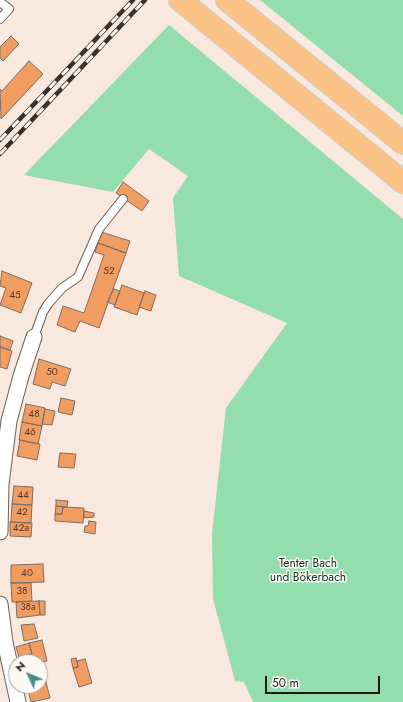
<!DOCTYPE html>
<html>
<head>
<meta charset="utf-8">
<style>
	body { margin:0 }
	#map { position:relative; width:403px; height:702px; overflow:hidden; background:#f8e8de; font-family:Jost,sans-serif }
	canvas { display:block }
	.north { position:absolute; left:8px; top:654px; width:40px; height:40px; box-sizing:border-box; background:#fef8f4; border:1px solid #a6a09c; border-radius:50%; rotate:314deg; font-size:11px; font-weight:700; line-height:16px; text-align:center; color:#211b18 }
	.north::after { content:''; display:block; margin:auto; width:14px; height:18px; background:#468d8a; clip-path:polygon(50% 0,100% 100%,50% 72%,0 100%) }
	.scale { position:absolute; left:265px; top:676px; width:115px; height:18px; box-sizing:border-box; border:2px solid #211b18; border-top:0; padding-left:5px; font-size:12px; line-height:14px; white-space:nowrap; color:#211b18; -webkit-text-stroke:3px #fef8f4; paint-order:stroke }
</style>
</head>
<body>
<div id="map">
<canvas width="403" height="702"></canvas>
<div class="north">N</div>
<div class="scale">50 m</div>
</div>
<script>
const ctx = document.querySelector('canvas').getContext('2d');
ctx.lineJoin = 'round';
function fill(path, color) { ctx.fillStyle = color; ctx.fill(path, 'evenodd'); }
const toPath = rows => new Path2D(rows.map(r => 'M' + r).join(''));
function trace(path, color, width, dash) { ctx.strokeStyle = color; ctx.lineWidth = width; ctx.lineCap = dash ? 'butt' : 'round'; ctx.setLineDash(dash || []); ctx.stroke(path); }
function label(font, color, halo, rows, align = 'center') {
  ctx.font = font + ' Jost,sans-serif'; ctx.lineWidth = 3; ctx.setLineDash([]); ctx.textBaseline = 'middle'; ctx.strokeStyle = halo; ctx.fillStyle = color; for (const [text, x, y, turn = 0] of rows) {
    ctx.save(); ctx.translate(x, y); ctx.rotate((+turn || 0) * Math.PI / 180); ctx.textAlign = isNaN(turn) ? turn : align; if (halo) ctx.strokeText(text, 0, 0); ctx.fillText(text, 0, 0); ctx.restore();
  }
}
const green = toPath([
	[260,0,403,0,403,116],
	[169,25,403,219,403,702,253,702,244,682,235,681,213,599,212,534,226,408,287,323,179,276,173,198,188,176,149,149,113,192,24,175]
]);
const building = toPath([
	[11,36,19,44,3,61,0,58,0,47,11,36],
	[29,61,43,74,1,119,0,89,2,91,29,61],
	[123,182,149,201,142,211,116,193,123,182],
	[101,232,130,241,126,253,98,243,101,232],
	[98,243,126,253,99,328,80,321,75,332,57,325,63,306,84,313,104,255,95,252,98,243],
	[2,271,32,283,21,313,0,305,6,288,0,286,2,271],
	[122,285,144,293,137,315,114,307,122,285],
	[114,289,120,291,115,305,107,302,114,289],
	[145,291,156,295,151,311,139,307,145,291],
	[0,336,13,341,10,350,0,347,0,336],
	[0,347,12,351,7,369,0,367,0,347],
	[39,359,71,369,65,386,52,382,50,389,33,384,39,359],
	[61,398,75,401,72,415,58,412,61,398],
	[26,404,45,408,42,426,22,422,26,404],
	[45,409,55,411,52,425,42,424,45,409],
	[22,422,42,426,38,444,19,440,22,422],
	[20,440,40,444,37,460,17,456,20,440],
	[60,453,76,454,74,468,58,467,60,453],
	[14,486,33,487,32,505,12,504,14,486],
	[56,500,68,501,67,507,56,506,56,500],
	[12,504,32,505,31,523,11,522,12,504],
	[56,506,63,507,62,514,55,514,56,506],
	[63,507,84,508,83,523,55,521,55,514,62,514,63,507],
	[84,511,94,513,94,517,84,518,84,511],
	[89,521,96,522,95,534,84,532,85,526,88,526,89,521],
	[10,522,32,523,31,537,10,536,10,522],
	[43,564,44,582,11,583,11,565,43,564],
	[11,583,31,583,32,601,12,602,11,583],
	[39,601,45,601,45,615,40,615,39,601],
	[39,601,40,615,17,618,16,602,39,601],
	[34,624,38,638,24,641,21,625,34,624],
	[42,640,47,661,41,662,43,670,40,671,40,662,21,662,19,657,32,654,29,643,42,640],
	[29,643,32,654,19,657,16,647,29,643],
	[76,658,78,667,73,668,71,659,76,658],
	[85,659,92,683,79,687,73,668,78,667,77,661,85,659],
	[43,670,50,698,31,702,27,686,40,686,40,671,43,670]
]);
const service = toPath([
	[0,2,9,9,0,19],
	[34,337,43,312,48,304,62,288,78,277,99,229,123,199]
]);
const minor = toPath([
	[0,532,1,484,9,421,21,376,34,337],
	[0,604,5,642,18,702]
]);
const motorway = toPath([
	[180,0,403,182],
	[227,0,403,143]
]);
const rail = toPath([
	[0,140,133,0],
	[0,154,145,0]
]);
const numberNames = [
	["52",109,272],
	["45",15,296],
	["50",52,373],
	["48",34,415],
	["46",30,433],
	["44",23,496],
	["42",22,513],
	["42a",21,529],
	["40",27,574],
	["38",22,592],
	["38a",28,608]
];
const parkNames = [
	["Tenter Bach",308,564],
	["und Bökerbach",308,578]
];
fill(green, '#94deae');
fill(building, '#f19c60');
trace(building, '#7c6e66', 1);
trace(service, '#6b5e56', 10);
trace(minor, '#6b5e56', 17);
trace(motorway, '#cecdcc', 24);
trace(service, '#fff', 8);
trace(minor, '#fff', 15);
trace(motorway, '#fcc387', 22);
trace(rail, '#38312d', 4.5);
trace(rail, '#fef8f4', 3, [9]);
label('10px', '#553b2a', null, numberNames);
label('12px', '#08331c', '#fef8f4', parkNames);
</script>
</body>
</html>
